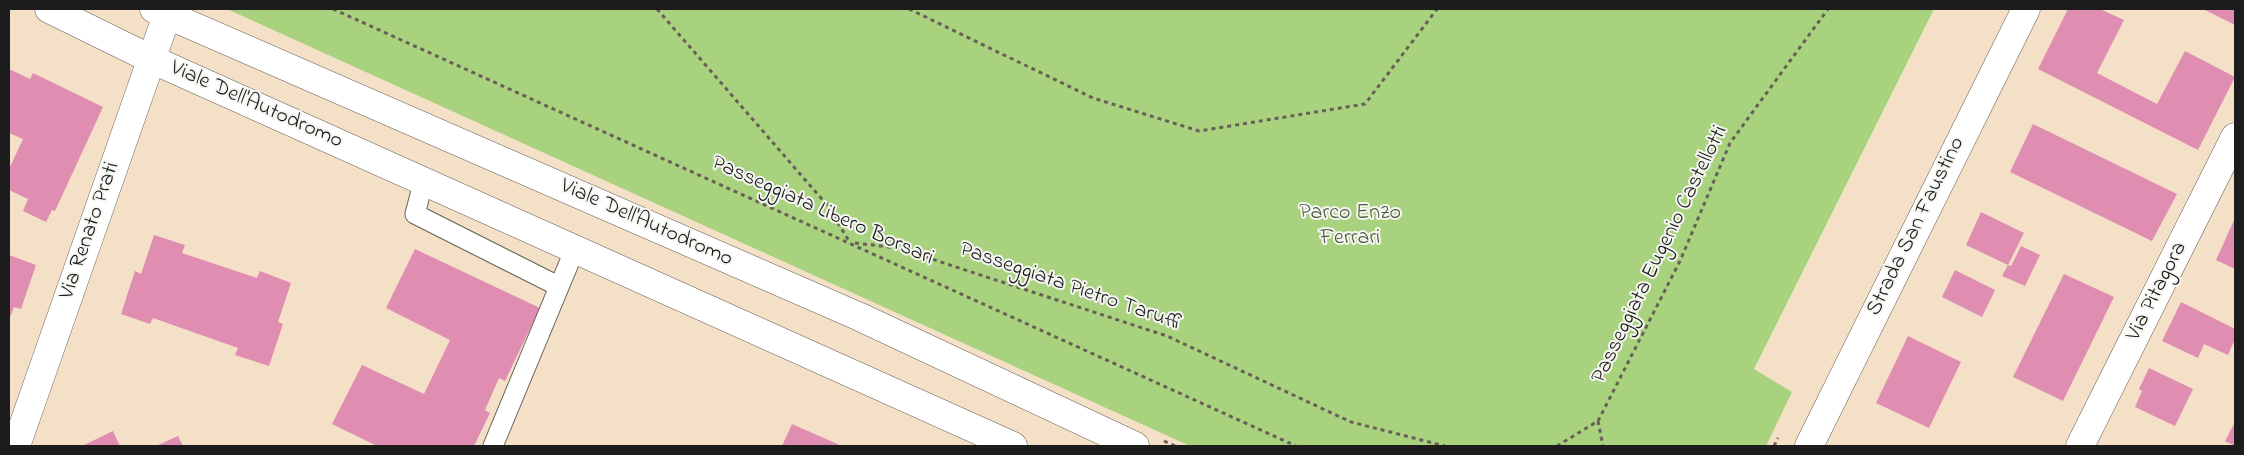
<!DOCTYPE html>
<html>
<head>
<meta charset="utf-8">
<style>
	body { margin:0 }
	#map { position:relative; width:2244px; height:455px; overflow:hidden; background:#f4dfc7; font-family:"Indie Flower",sans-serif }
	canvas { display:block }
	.frame { position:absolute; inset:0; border:10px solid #1c1c1c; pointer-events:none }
</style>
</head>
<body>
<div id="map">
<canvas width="2244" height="455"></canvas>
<div class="frame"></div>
</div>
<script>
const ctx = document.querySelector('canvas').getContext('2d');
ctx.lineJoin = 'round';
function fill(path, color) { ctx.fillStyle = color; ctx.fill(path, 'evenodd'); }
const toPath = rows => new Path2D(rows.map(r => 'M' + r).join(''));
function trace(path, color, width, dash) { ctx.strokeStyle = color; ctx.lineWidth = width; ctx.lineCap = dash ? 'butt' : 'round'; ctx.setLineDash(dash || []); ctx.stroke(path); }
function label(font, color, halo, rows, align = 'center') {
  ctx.font = font + ' "Indie Flower",sans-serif'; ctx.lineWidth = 4; ctx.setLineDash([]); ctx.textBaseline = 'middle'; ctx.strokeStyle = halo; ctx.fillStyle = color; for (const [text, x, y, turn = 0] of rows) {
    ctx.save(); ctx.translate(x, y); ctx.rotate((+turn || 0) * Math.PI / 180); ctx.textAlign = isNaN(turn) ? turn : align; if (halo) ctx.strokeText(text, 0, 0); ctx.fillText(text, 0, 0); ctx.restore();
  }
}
const green = toPath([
	[227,9,1934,9,1754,369,1792,392,1766,446,1190,446]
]);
const building = toPath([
	[2068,9,2100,9,2124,20,2097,73,2157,104,2185,51,2235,77,2198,150,2038,69],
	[2203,9,2235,9,2235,25],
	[9,69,30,79,33,73,103,107,55,211,52,210,46,222,23,211,28,199,9,190,9,169,23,139,9,133],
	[2033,124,2177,194,2152,241,2010,172],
	[1981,212,2024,233,2008,265,2011,266,2021,246,2040,255,2025,286,2002,276,2008,265,1966,245],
	[2235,218,2235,269,2216,260],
	[154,235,185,245,182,253,257,278,260,271,291,283,278,322,283,324,269,366,235,355,238,348,153,318,150,324,121,314,135,271,141,274],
	[415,249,540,308,505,381,499,378,485,410,490,413,474,446,377,446,332,424,362,365,424,394,450,340,386,308],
	[9,255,36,265,21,309,14,307,9,320],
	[1955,270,1995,290,1982,317,1942,297],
	[2064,274,2114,297,2063,401,2013,377],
	[2181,302,2235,329,2235,339,2228,355,2204,344,2198,358,2162,341],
	[1908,336,1961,362,1929,428,1876,403],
	[2149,368,2193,389,2175,426,2135,407,2142,391,2139,389],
	[2235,422,2235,446,2225,441],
	[792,424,842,446,782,446],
	[113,431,120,446,82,446],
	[178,436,183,446,156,446]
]);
const path = toPath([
	[333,9,1296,446],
	[657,9,827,205,849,241],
	[909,9,1093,98,1199,131,1365,104,1437,9],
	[855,243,898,248,1167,336,1351,422,1445,446],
	[1598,421,1680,261,1730,143,1828,9],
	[1598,421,1603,446],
	[1164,441,1175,446],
	[1557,446,1598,421],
	[1774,446,1778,438]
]);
const service = toPath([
	[424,180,415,214,558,286],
	[493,446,574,251]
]);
const minor = toPath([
	[16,446,167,15],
	[1809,446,2026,9],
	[2080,446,2235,137]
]);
const tertiary = toPath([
	[49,9,151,59,1013,446],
	[154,9,860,317,1135,446]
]);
const streetNames = [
	["Viale Dell'Autodromo",256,106,24],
	["Passeggiata Libero Borsari",822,212,24],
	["Viale Dell'Autodromo",646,224,24],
	["Strada San Faustino",1917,227,-64],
	["Via Renato Prati",91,231,-71],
	["Passeggiata Eugenio Castellotti",1661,255,-64],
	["Passeggiata Pietro Taruffi",1070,288,19],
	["Via Pitagora",2158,292,-63]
];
const parkNames = [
	["Parco Enzo",1350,214],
	["Ferrari",1350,239]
];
fill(green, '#a9d27e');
fill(building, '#df8eb1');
trace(service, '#686058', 21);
trace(minor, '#686058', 29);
trace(tertiary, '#686058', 29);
trace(path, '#686058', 3, [4, 4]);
trace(service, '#fff', 19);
trace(minor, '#fff', 28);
trace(tertiary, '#fff', 28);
label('22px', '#1c1c1c', '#f6f6f2', streetNames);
label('22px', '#4d5c3e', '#f6f6f2', parkNames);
</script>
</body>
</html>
